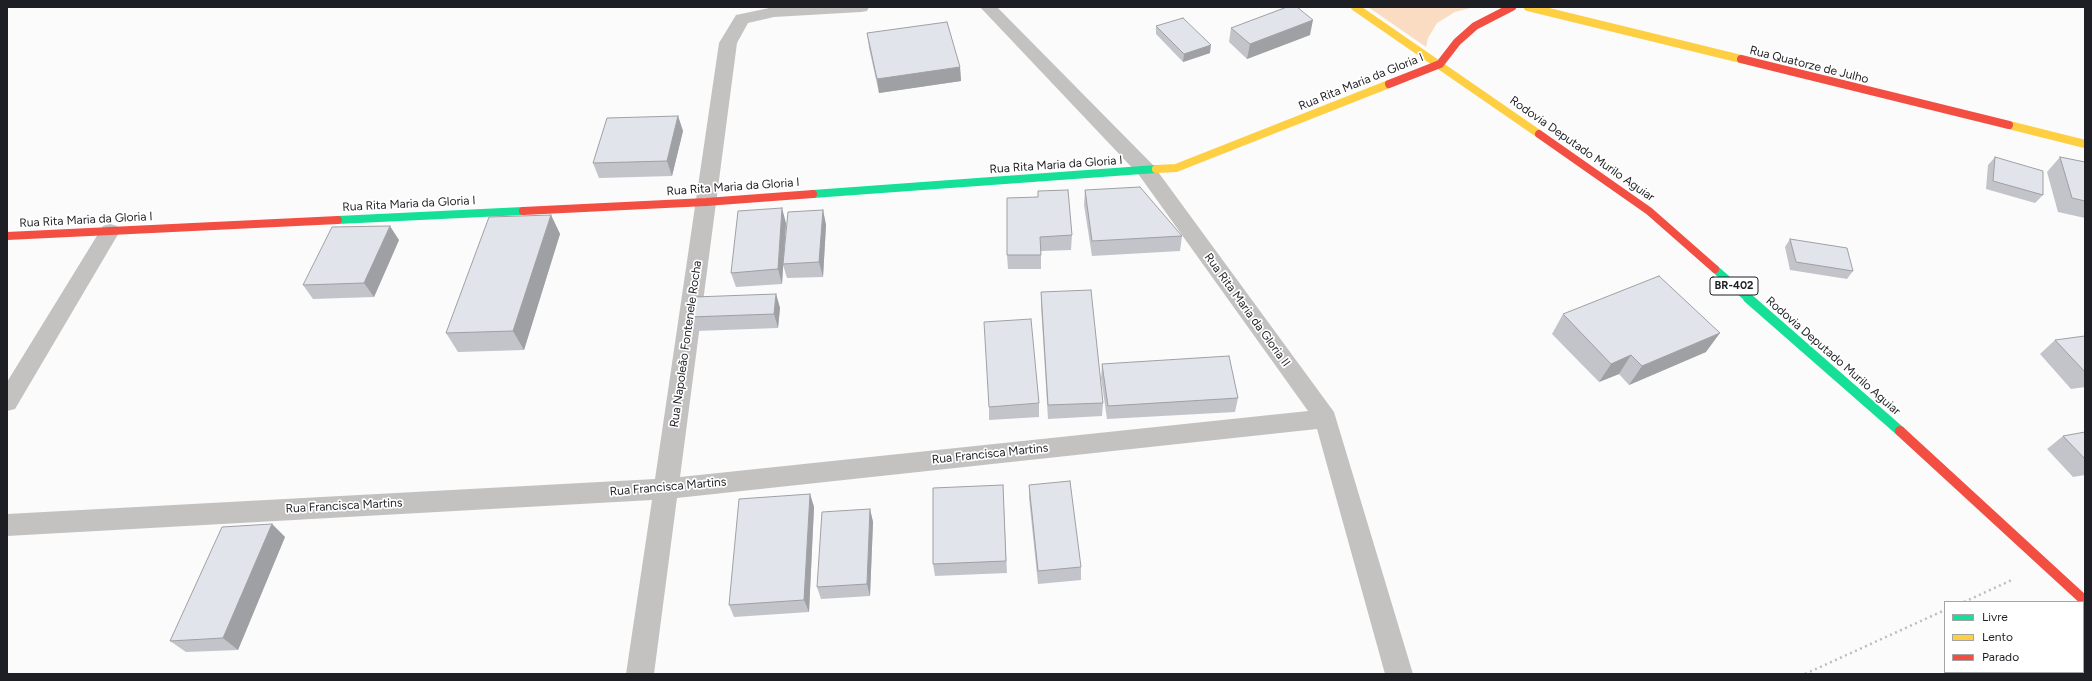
<!DOCTYPE html>
<html>
<head>
<meta charset="utf-8">
<style>
	body { margin:0 }
	#map { position:relative; width:2092px; height:681px; overflow:hidden; background:#fbfbfc; font-family:Figtree,sans-serif }
	canvas { display:block }
	.frame { position:absolute; inset:0; border:8px solid #1e1f24; pointer-events:none }
	.legend { position:absolute; left:1944px; top:601px; width:140px; height:72px; box-sizing:border-box; background:#fff; border:1px solid #a5a5a7; margin:0; padding:5px 7px; list-style:none; font-size:12px; color:#1e1f24 }
	.legend li { display:flex; align-items:center; gap:8px; height:20px }
	.legend b { width:20px; border:1px solid #a5a5a7 }
</style>
</head>
<body>
<div id="map">
<canvas width="2092" height="681"></canvas>
<div class="frame"></div>
<ul class="legend">
<li><b style="height:5px;background:#16e098"></b>Livre</li>
<li><b style="height:5px;background:#ffcf43"></b>Lento</li>
<li><b style="height:5px;background:#f24e42"></b>Parado</li>
</ul>
</div>
<script>
const ctx = document.querySelector('canvas').getContext('2d');
ctx.lineJoin = 'round';
function fill(path, color) { ctx.fillStyle = color; ctx.fill(path, 'evenodd'); }
const toPath = rows => new Path2D(rows.map(r => 'M' + r).join(''));
function trace(path, color, width, dash) { ctx.strokeStyle = color; ctx.lineWidth = width; ctx.lineCap = dash ? 'butt' : 'round'; ctx.setLineDash(dash || []); ctx.stroke(path); }
function label(font, color, halo, rows, align = 'center') {
  ctx.font = font + ' Figtree,sans-serif'; ctx.lineWidth = 3.5; ctx.setLineDash([]); ctx.textBaseline = 'middle'; ctx.strokeStyle = halo; ctx.fillStyle = color; for (const [text, x, y, turn = 0] of rows) {
    ctx.save(); ctx.translate(x, y); ctx.rotate((+turn || 0) * Math.PI / 180); ctx.textAlign = isNaN(turn) ? turn : align; if (halo) ctx.strokeText(text, 0, 0); ctx.fillText(text, 0, 0); ctx.restore();
  }
}
const green = toPath([
	[1368,7,1474,7,1455,12,1437,23,1428,38,1426,47]
]);
const path = toPath([
	[1964,602,2014,579],
	[1805,674,1945,610]
]);
const street = toPath([
	[774,7,869,7,867,11,861,12,774,17,748,23,737,43,680,477,1308,411,1139,175,980,7,997,7,1153,165,1334,412,1413,674,1385,674,1317,429,677,498,654,674,626,674,652,500,7,536,7,514,655,479,719,43,736,15,774,7],
	[110,224,117,226,120,231,15,409,7,411,7,382,103,226,110,224]
]);
const fastFar1 = toPath([
	[813,194,1156,169],
	[338,220,523,211],
	[1715,269,1749,299]
]);
const fast = toPath([
	[1748,298,1900,431]
]);
const slow = toPath([
	[1355,7,1539,134],
	[1528,7,1741,59],
	[2009,125,2085,144],
	[1156,169,1176,168,1389,84]
]);
const jamFar1 = toPath([
	[1741,59,2009,125],
	[1389,84,1440,64,1457,42,1475,26,1512,7],
	[1539,134,1649,211,1715,269],
	[523,211,706,202,813,194],
	[7,236,338,220]
]);
const jam = toPath([
	[1900,431,2085,601]
]);
const wall = toPath([
	[1156,26,1210,53,1183,62,1156,34],
	[1231,28,1310,35,1247,59,1229,42],
	[867,33,960,67,961,81,879,93,869,48],
	[678,116,683,131,672,176,599,178,593,163],
	[1995,157,2043,195,2035,203,1986,189,1988,165],
	[2060,157,2085,162,2085,218,2058,212,2047,172],
	[1085,190,1182,236,1180,251,1092,256,1084,205],
	[1038,197,1072,235,1071,250,1041,251,1041,269,1008,269,1007,255],
	[823,210,826,225,823,277,787,278,783,265,782,284,736,287,731,273,786,223,784,253],
	[551,215,560,234,524,350,458,352,446,333],
	[1790,239,1853,271,1847,279,1790,270,1785,247],
	[399,240,374,297,313,299,303,285],
	[1041,292,1103,403,1102,416,1048,419,1041,306],
	[776,294,780,308,778,328,696,331,690,317],
	[1563,314,1706,352,1629,385,1619,374,1599,382,1552,334],
	[2085,336,2085,387,2071,389,2040,354,2055,340],
	[1102,364,1238,398,1235,412,1107,419,1101,378],
	[1039,403,1039,417,989,420,989,407],
	[2085,432,2085,475,2073,477,2047,449,2063,436],
	[1003,485,1007,573,935,576,933,564],
	[1029,485,1081,567,1081,580,1038,584,1029,498],
	[810,494,814,507,809,612,734,617,729,605],
	[870,509,873,522,870,596,821,599,817,587],
	[272,524,285,537,238,650,186,652,170,641]
]);
const shadedWall = toPath([
	[1313,20,1310,35,1247,59,1250,44],
	[1211,45,1210,53,1183,62,1184,54],
	[960,67,961,81,879,93,877,79],
	[678,116,683,131,672,176,667,161],
	[782,208,786,223,782,284,778,269],
	[823,210,826,225,823,277,819,262],
	[551,215,560,234,524,350,513,331],
	[390,226,399,240,374,297,364,283],
	[776,294,780,308,778,328,774,314],
	[1720,333,1706,352,1629,385,1642,366],
	[1631,355,1619,374,1599,382,1611,364],
	[810,494,814,507,809,612,804,600],
	[870,509,873,522,870,596,867,584],
	[272,524,285,537,238,650,223,638]
]);
const building = toPath([
	[1287,7,1297,7,1313,20,1250,44,1231,28,1287,7],
	[1183,18,1211,45,1184,54,1156,26,1183,18],
	[947,22,960,67,877,79,867,33,947,22],
	[678,116,667,161,593,163,607,118,678,116],
	[1995,157,2043,171,2043,195,1993,181,1995,157],
	[2060,157,2085,162,2085,201,2072,198,2060,157],
	[1140,187,1182,236,1092,241,1085,190,1140,187],
	[1068,190,1072,235,1040,237,1041,255,1007,255,1007,198,1038,197,1038,191,1068,190],
	[782,208,778,269,731,273,738,211,782,208],
	[823,210,819,262,783,264,788,212,823,210],
	[551,215,513,331,446,333,489,217,551,215],
	[390,226,364,283,303,285,332,227,390,226],
	[1790,239,1847,248,1853,271,1796,262,1790,239],
	[1659,276,1720,333,1642,366,1631,355,1611,364,1563,314,1659,276],
	[1091,290,1103,403,1048,405,1041,292,1091,290],
	[776,294,774,314,690,317,694,297,776,294],
	[1031,319,1039,403,989,407,984,322,1031,319],
	[2085,336,2085,372,2055,340,2085,336],
	[1229,356,1238,398,1108,406,1102,364,1229,356],
	[2085,432,2085,459,2063,436,2085,432],
	[1070,481,1081,567,1038,571,1029,485,1070,481],
	[1003,485,1006,561,933,564,933,488,1003,485],
	[810,494,804,600,729,605,739,499,810,494],
	[870,509,867,584,817,587,822,512,870,509],
	[272,524,223,638,170,641,222,527,272,524]
]);
const shields = [
	[1734,286,48]
];
const shieldNames = [
	["BR-402",1734,286]
];
const streetNames = [
	["Rua Quatorze de Julho",1809,65,14],
	["Rua Rita Maria da Gloria I",1361,82,-22],
	["Rodovia Deputado Murilo Aguiar",1582,149,35],
	["Rua Rita Maria da Gloria I",1056,165,-4],
	["Rua Rita Maria da Gloria I",733,187,-4],
	["Rua Rita Maria da Gloria I",409,204,-3],
	["Rua Rita Maria da Gloria I",86,220,-3],
	["Rua Rita Maria da Gloria II",1247,310,54],
	["Rua Napoleão Fontenele Rocha",686,344,-82],
	["Rodovia Deputado Murilo Aguiar",1833,356,41],
	["Rua Francisca Martins",990,454,-6],
	["Rua Francisca Martins",668,487,-5],
	["Rua Francisca Martins",344,506,-3]
];
fill(green, '#fadcc2');
trace(path, '#bebdbd', 2.5, [2, 3.5]);
fill(street, '#c4c2c1');
trace(fastFar1, '#16e098', 8);
trace(fast, '#16e098', 10);
trace(slow, '#ffcf43', 8);
trace(jamFar1, '#f24e42', 8);
trace(jam, '#f24e42', 10);
fill(wall, '#c2c4ca');
fill(shadedWall, '#9ea0a4');
fill(building, '#e2e4eb');
trace(building, '#9ea0a4', 1);
for (const [x, y, w] of shields) { const box = new Path2D(); box.roundRect(x - w / 2, y - 9, w, 18, 3); ctx.fillStyle = '#fff'; ctx.fill(box); trace(box, '#1e1f24', 1); }
label('bold 11px', '#1e1f24', null, shieldNames);
label('12px', '#1e1f24', '#fff', streetNames);
</script>
</body>
</html>
